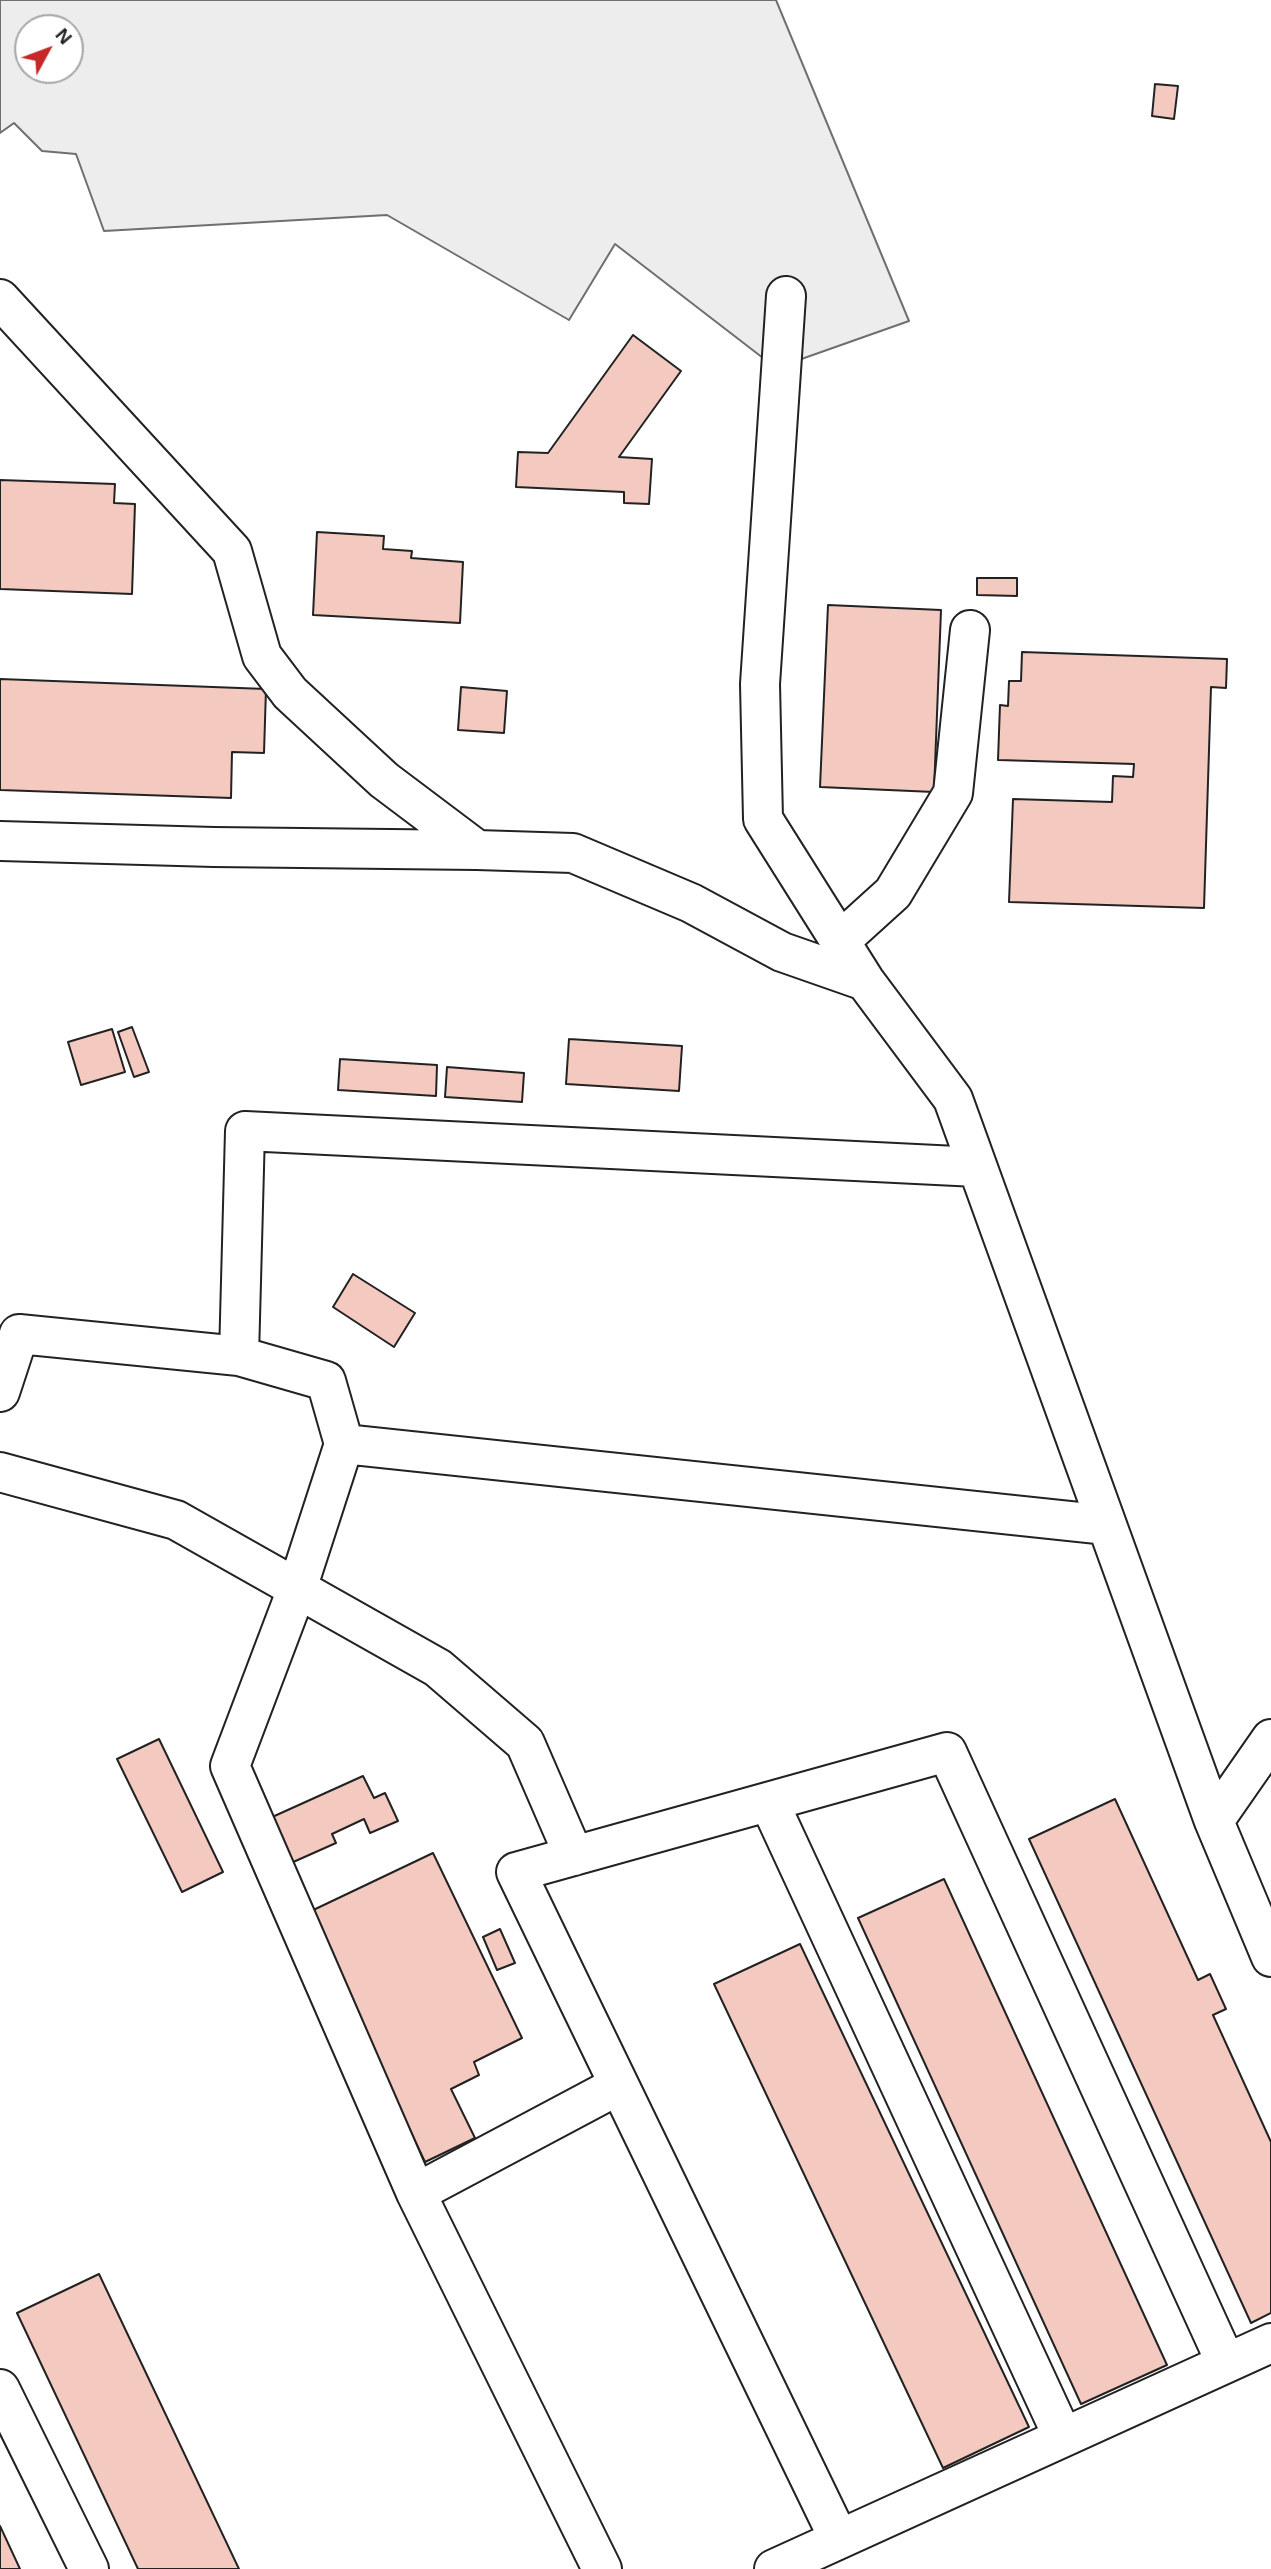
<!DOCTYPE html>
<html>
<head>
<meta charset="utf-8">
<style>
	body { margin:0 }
	#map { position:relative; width:1271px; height:2569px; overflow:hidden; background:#fff; font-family:Helvetica,sans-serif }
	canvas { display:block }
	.north { position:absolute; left:14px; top:14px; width:70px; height:70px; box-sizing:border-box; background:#fff; border:2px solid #a7a7a7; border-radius:50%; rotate:49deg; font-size:19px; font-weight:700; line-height:28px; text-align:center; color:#222 }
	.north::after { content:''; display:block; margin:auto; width:24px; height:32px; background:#c62828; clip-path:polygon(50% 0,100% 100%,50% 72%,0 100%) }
</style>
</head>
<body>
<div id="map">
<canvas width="1271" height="2569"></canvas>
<div class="north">N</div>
</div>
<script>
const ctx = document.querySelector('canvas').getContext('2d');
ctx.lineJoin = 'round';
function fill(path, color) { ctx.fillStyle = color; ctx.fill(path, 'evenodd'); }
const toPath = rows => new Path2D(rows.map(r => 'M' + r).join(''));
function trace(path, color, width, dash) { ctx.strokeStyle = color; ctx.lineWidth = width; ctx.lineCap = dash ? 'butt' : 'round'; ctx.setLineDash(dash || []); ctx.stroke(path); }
const parking = toPath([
	[0,0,776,0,909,321,776,368,615,244,569,320,387,215,104,231,76,154,42,151,14,123,0,133,0,0],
	[28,28,70,28,70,70,28,70,28,28]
]);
const building = toPath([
	[1155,84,1178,86,1174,119,1152,116,1155,84],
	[633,335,681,371,619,457,652,459,649,504,624,503,624,492,516,487,518,452,548,453,633,335],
	[0,480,115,484,114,503,135,504,132,594,0,589,0,480],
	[317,532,384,536,383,549,412,551,411,558,463,562,460,623,313,615,317,532],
	[977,578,1017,578,1017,596,977,595,977,578],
	[828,605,941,610,934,792,820,787,828,605],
	[1022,652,1227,659,1226,688,1211,687,1204,908,1009,902,1013,799,1112,802,1113,776,1133,777,1134,764,998,760,1000,705,1008,706,1009,681,1021,681,1022,652],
	[0,679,266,689,264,753,232,752,231,798,0,790,0,679],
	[461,687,507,691,504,733,458,730,461,687],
	[132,1027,149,1072,134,1077,118,1032,132,1027],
	[112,1029,125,1072,81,1085,68,1042,112,1029],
	[569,1039,682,1046,679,1091,566,1084,569,1039],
	[340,1059,437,1065,436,1096,338,1090,340,1059],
	[447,1067,524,1073,522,1102,445,1097,447,1067],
	[353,1274,415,1313,394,1347,333,1307,353,1274],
	[159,1739,223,1872,182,1892,117,1759,159,1739],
	[363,1776,374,1798,385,1793,398,1821,370,1833,364,1819,332,1834,336,1843,291,1863,270,1818,363,1776],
	[1115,1799,1198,1980,1210,1974,1226,2009,1213,2015,1271,2142,1271,2313,1251,2323,1029,1839,1115,1799],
	[433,1853,522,2038,474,2062,479,2075,451,2089,475,2138,425,2162,307,1913,433,1853],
	[944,1879,1167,2365,1081,2404,858,1918,944,1879],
	[500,1929,515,1963,497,1970,483,1937,500,1929],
	[800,1944,1029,2427,943,2468,714,1984,800,1944],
	[99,2274,239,2569,138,2569,17,2313,99,2274],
	[0,2526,20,2569,0,2569,0,2526]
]);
const minor = toPath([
	[786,296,760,684,763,819,865,981,953,1099,1214,1821,1271,1957],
	[0,299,232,551,262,656,290,693,384,780,477,850,573,853,691,903,782,952,865,981],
	[0,841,214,847,477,850],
	[840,941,893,893,953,793,970,630],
	[239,1356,245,1131,977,1167],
	[0,1392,19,1334,239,1356,326,1381,344,1444],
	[0,1472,176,1520,438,1668,525,1743,574,1856],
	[769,1802,1063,2437],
	[1214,1821,1271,1739],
	[416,2193,619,2085],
	[0,2389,89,2569],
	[839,2539,516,1872,947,1752,1226,2363],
	[602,2569,416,2193,230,1766,297,1589,344,1444,1107,1525],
	[774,2569,1271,2343]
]);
fill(parking, '#ededed');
trace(parking, '#6f6f6f', 2);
fill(building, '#f3c9c0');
trace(building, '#222', 2);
trace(minor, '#222', 42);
trace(minor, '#fff', 38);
</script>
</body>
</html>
